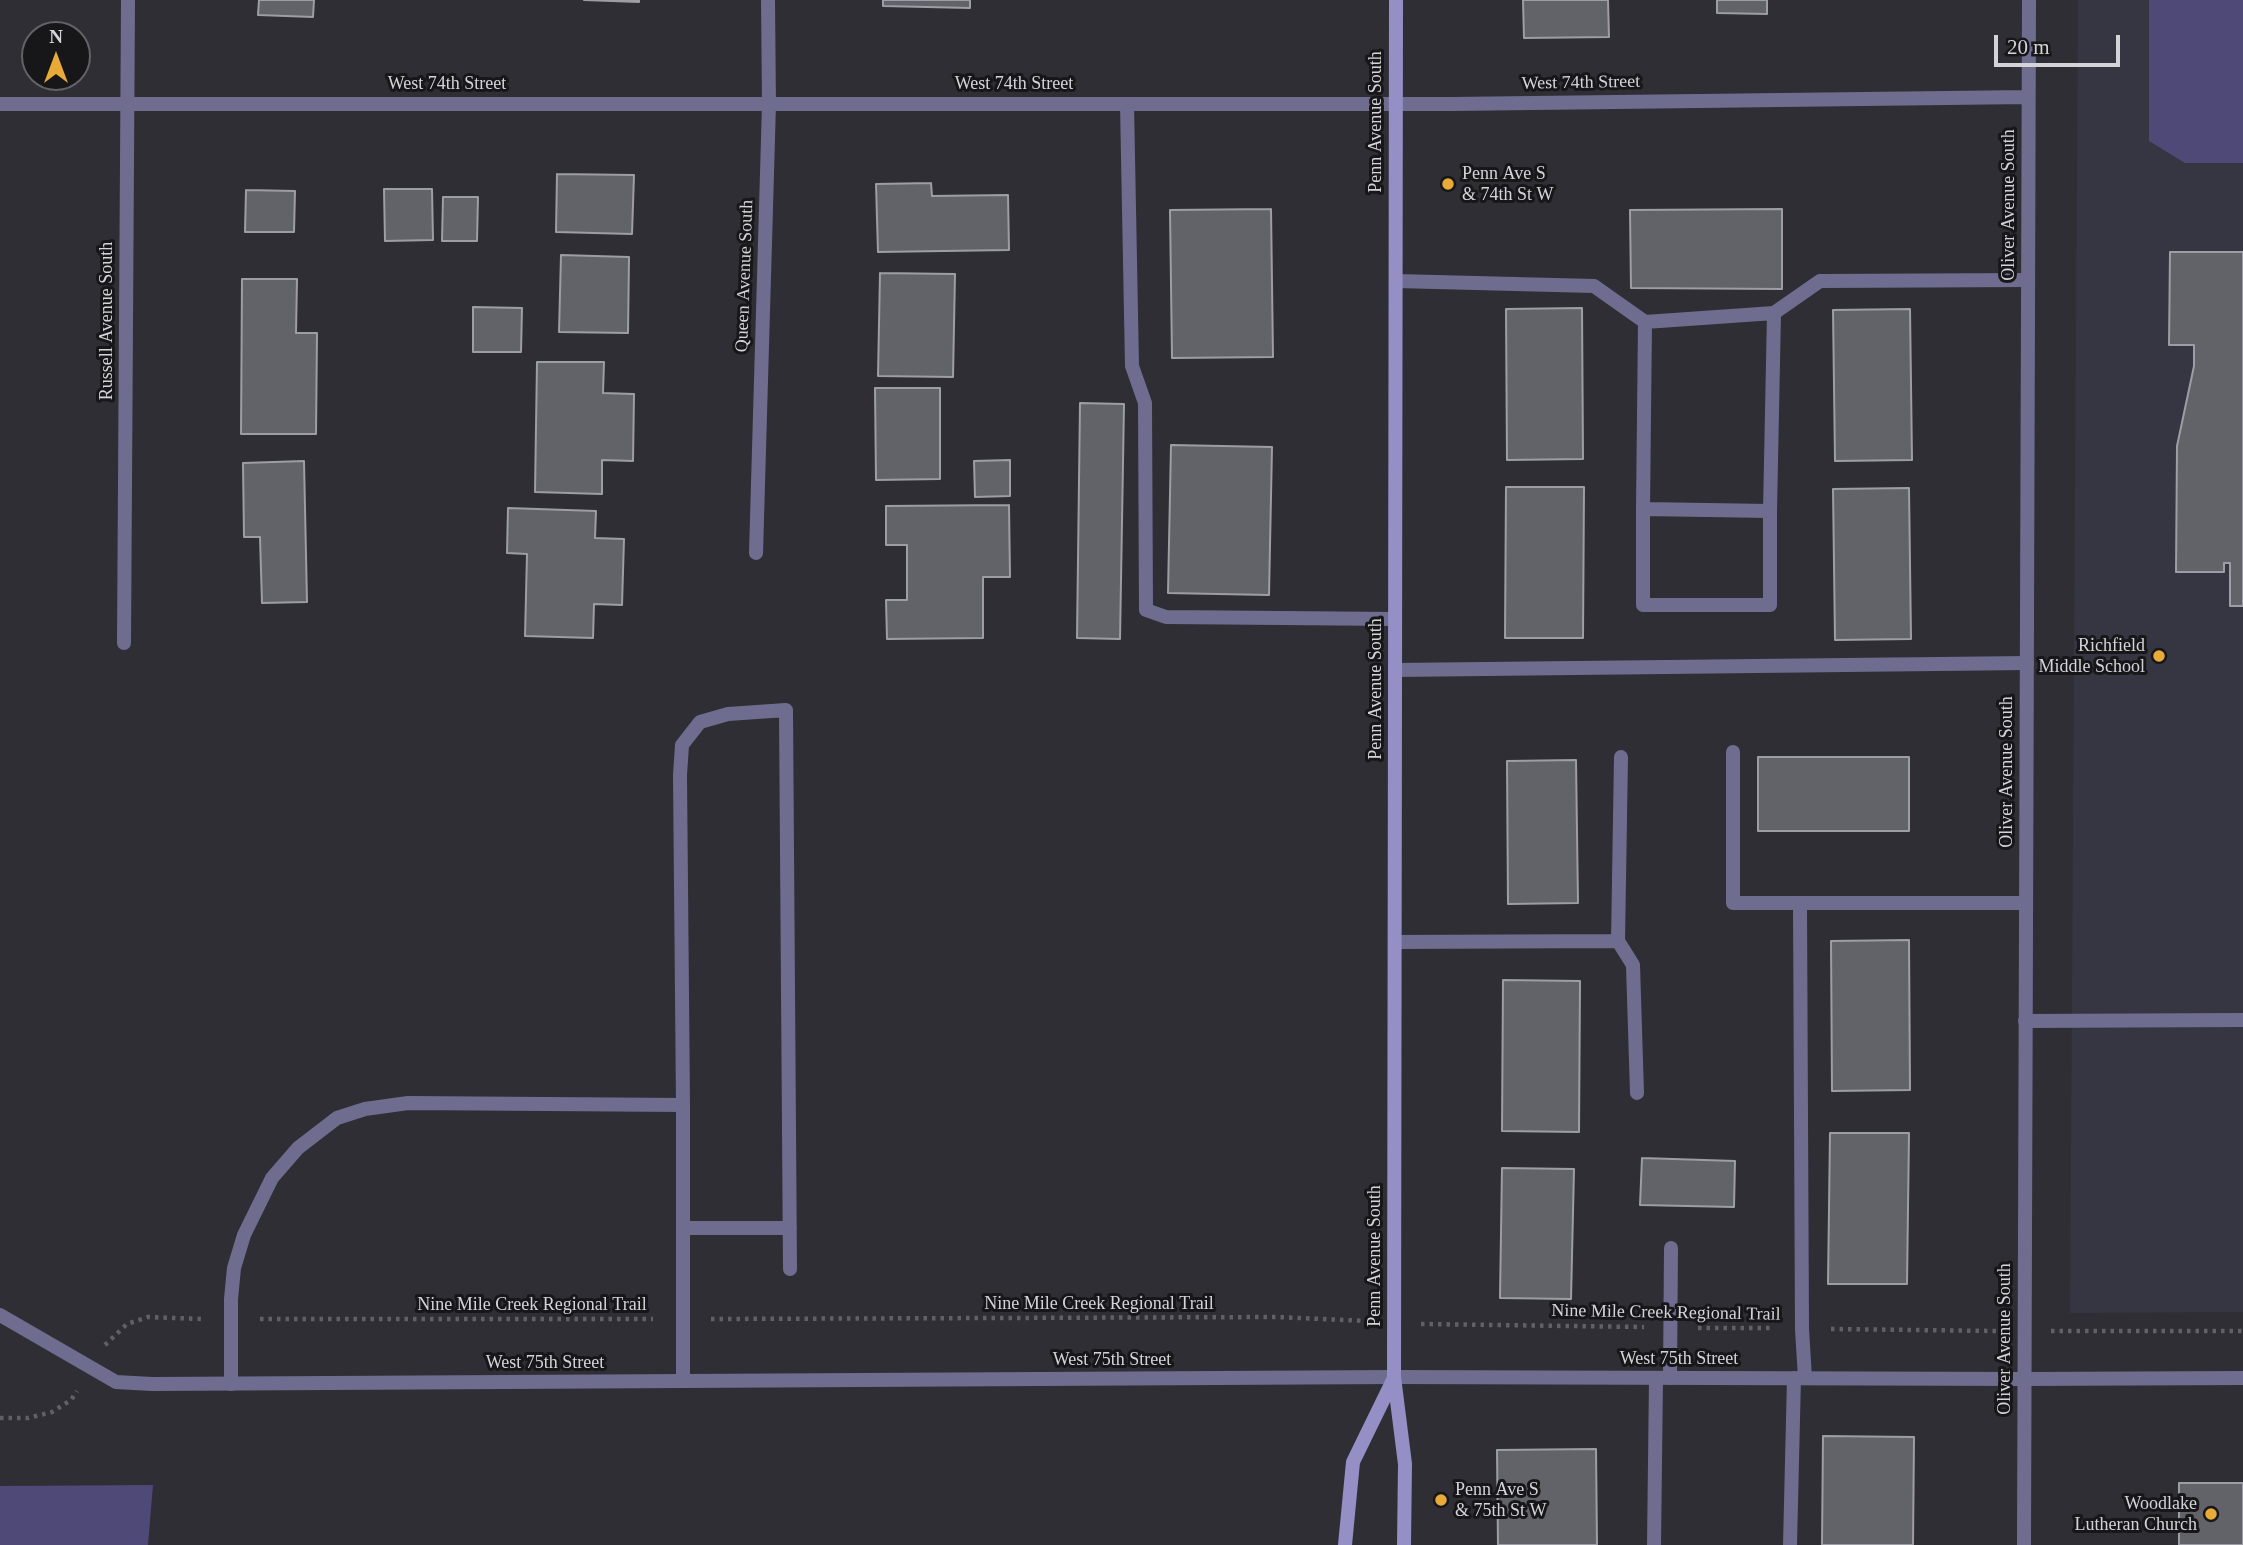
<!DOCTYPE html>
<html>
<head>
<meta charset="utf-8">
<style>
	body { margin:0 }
	#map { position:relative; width:2243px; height:1545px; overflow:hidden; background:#2f2e35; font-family:"Times New Roman",serif }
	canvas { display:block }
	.north { position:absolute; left:21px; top:21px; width:70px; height:70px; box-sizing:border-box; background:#17171a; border:2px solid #636366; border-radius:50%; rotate:0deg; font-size:19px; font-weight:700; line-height:28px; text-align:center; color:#d4d4d8 }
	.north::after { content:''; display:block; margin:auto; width:24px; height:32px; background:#e9ab38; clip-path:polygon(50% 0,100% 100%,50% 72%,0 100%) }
	.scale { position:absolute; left:1994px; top:35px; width:126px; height:32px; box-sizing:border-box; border:4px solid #d4d4d8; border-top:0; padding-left:9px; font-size:21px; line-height:24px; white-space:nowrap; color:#d4d4d8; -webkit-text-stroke:5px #17171a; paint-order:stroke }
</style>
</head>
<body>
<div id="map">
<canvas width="2243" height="1545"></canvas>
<div class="north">N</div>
<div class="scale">20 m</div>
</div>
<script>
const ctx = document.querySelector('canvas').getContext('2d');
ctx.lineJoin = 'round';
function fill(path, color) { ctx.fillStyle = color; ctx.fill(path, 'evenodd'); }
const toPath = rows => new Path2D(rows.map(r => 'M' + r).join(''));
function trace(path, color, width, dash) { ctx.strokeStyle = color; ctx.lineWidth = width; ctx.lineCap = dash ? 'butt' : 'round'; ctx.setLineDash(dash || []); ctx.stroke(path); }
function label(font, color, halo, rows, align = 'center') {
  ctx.font = font + ' "Times New Roman",serif'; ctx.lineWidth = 6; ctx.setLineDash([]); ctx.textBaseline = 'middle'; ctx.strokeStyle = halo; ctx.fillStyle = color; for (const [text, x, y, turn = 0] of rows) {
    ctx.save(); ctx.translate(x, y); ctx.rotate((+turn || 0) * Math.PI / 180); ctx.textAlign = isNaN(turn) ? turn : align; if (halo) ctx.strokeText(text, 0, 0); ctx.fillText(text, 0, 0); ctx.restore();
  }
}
const built = toPath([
	[2078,0,2243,0,2243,1312,2070,1313]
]);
const green = toPath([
	[2149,0,2243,0,2243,163,2185,163,2149,141],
	[153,1485,148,1545,0,1545,0,1486]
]);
const building = toPath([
	[259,0,314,0,313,17,258,15,259,0],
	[584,0,639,0,639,2,584,0],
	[883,0,970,0,970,8,883,6,883,0],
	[1523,0,1608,0,1609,37,1524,38,1523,0],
	[1717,0,1767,0,1767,14,1717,13,1717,0],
	[557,174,634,175,632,234,556,232,557,174],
	[931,183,932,196,1008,195,1009,250,878,252,876,184,931,183],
	[384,189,432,189,433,240,385,241,384,189],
	[246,190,295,191,294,232,245,232,246,190],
	[443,197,478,197,477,241,442,241,443,197],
	[1271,209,1273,357,1172,358,1170,210,1271,209],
	[1782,209,1782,289,1631,288,1630,210,1782,209],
	[2170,252,2243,252,2243,606,2230,606,2230,563,2224,563,2224,572,2176,572,2177,446,2194,366,2194,345,2169,345,2170,252],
	[561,255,629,257,628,333,559,332,561,255],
	[880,273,955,274,953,377,878,376,880,273],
	[242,279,297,279,296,333,317,333,316,434,241,434,242,279],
	[473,307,522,308,521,352,473,352,473,307],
	[1582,308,1583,459,1507,460,1506,309,1582,308],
	[1910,309,1912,460,1835,461,1833,310,1910,309],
	[537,362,604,362,603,393,634,394,633,461,602,460,602,494,535,492,537,362],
	[875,388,940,388,940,479,876,480,875,388],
	[1080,403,1124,404,1120,639,1077,638,1080,403],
	[1171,445,1272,447,1269,595,1168,593,1171,445],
	[1010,460,1010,496,975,497,974,461,1010,460],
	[304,461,307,602,262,603,260,537,244,537,243,463,304,461],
	[1506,487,1584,487,1583,638,1505,638,1506,487],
	[1909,488,1911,639,1835,640,1833,489,1909,488],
	[1009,505,1010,577,983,577,983,638,887,639,886,600,907,600,907,545,886,545,886,506,1009,505],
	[508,508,596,511,595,538,624,539,622,605,594,604,593,638,525,636,527,554,507,553,508,508],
	[1758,757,1909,757,1909,831,1758,831,1758,757],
	[1576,760,1578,903,1508,904,1507,761,1576,760],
	[1909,940,1910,1090,1832,1091,1831,941,1909,940],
	[1503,980,1580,981,1579,1132,1502,1131,1503,980],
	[1830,1133,1909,1133,1907,1284,1828,1284,1830,1133],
	[1642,1158,1735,1161,1734,1207,1640,1205,1642,1158],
	[1502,1168,1574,1169,1571,1299,1500,1298,1502,1168],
	[1823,1436,1914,1437,1913,1545,1822,1545,1823,1436],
	[1596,1449,1597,1545,1498,1545,1497,1450,1596,1449],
	[2179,1483,2243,1483,2243,1545,2179,1545,2179,1483]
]);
const path = toPath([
	[260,1319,653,1319],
	[711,1319,1277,1317,1367,1321],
	[1421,1324,1644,1327],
	[1698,1328,1773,1328],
	[1831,1329,1997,1331],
	[2051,1331,2243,1331],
	[105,1345,127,1324,148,1317,202,1319],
	[0,1418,28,1418,52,1412,71,1400,77,1391]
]);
const service = toPath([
	[1127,104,1132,366,1145,403,1146,610,1166,617,1395,619],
	[1396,281,1594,286,1645,322,1643,509,1770,511,1774,313],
	[1645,322,1774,313,1820,281,2028,280],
	[1643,509,1643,605,1770,605,1770,511],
	[1395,670,2027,663],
	[1733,752,1733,903,1800,903],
	[1618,941,1633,965,1637,1093],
	[1395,942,1618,941,1621,757],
	[2025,1021,2243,1020],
	[683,1105,680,775,682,745,700,722,728,714,786,710,790,1269],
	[683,1228,790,1228],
	[1670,1378,1671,1248],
	[1805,1378,1802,1329,1800,903,2026,903],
	[231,1384,231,1299,234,1268,244,1235,272,1178,298,1148,337,1118,365,1109,408,1103,683,1105,683,1381],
	[1654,1545,1656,1378],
	[1790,1545,1794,1378]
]);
const minor = toPath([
	[0,104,1451,104,2028,97],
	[756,553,769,104,768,0],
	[124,643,128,0],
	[0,1315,116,1382,152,1384,1394,1377,2024,1379,2243,1378],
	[2024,1545,2029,0]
]);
const secondary = toPath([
	[1396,0,1394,1377,1405,1464,1404,1545],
	[1345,1545,1353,1462,1394,1378]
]);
const markers = [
	[1448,184,7,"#e9ab38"],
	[2159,656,7,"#e9ab38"],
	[1441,1500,7,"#e9ab38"],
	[2211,1514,7,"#e9ab38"]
];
const streetNames = [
	["West 74th Street",1581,83,-1],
	["West 74th Street",447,84],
	["West 74th Street",1014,84],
	["Penn Avenue South",1376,122,-90],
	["Oliver Avenue South",2009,205,-90],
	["Queen Avenue South",745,276,-88],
	["Russell Avenue South",107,321,-90],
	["Penn Avenue South",1376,689,-90],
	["Oliver Avenue South",2007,772,-90],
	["Penn Avenue South",1375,1256,-90],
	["Nine Mile Creek Regional Trail",1099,1304],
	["Nine Mile Creek Regional Trail",532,1305],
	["Nine Mile Creek Regional Trail",1666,1313,1],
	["Oliver Avenue South",2005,1339,-90],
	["West 75th Street",1679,1359],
	["West 75th Street",1112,1360],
	["West 75th Street",545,1363]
];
const poiNames = [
	["Penn Ave S",1462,174],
	["& 74th St W",1462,195],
	["Richfield",2145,646,"right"],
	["Middle School",2145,667,"right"],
	["Penn Ave S",1455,1490],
	["& 75th St W",1455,1511],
	["Woodlake",2197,1504,"right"],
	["Lutheran Church",2197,1525,"right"]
];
fill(built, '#363542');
fill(green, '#4e4976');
fill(building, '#626269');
trace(building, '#9d9da5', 2);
trace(path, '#616066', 4.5, [3.5, 5]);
trace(service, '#6f6d8f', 14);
trace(minor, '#6f6d8f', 14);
trace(secondary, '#948fc5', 14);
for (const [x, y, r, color] of markers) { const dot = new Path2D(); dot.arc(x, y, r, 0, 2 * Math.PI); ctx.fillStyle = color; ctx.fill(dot); trace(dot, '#17171a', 2.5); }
label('18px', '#d4d4d8', '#17171a', streetNames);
label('18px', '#d4d4d8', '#17171a', poiNames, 'left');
</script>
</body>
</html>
